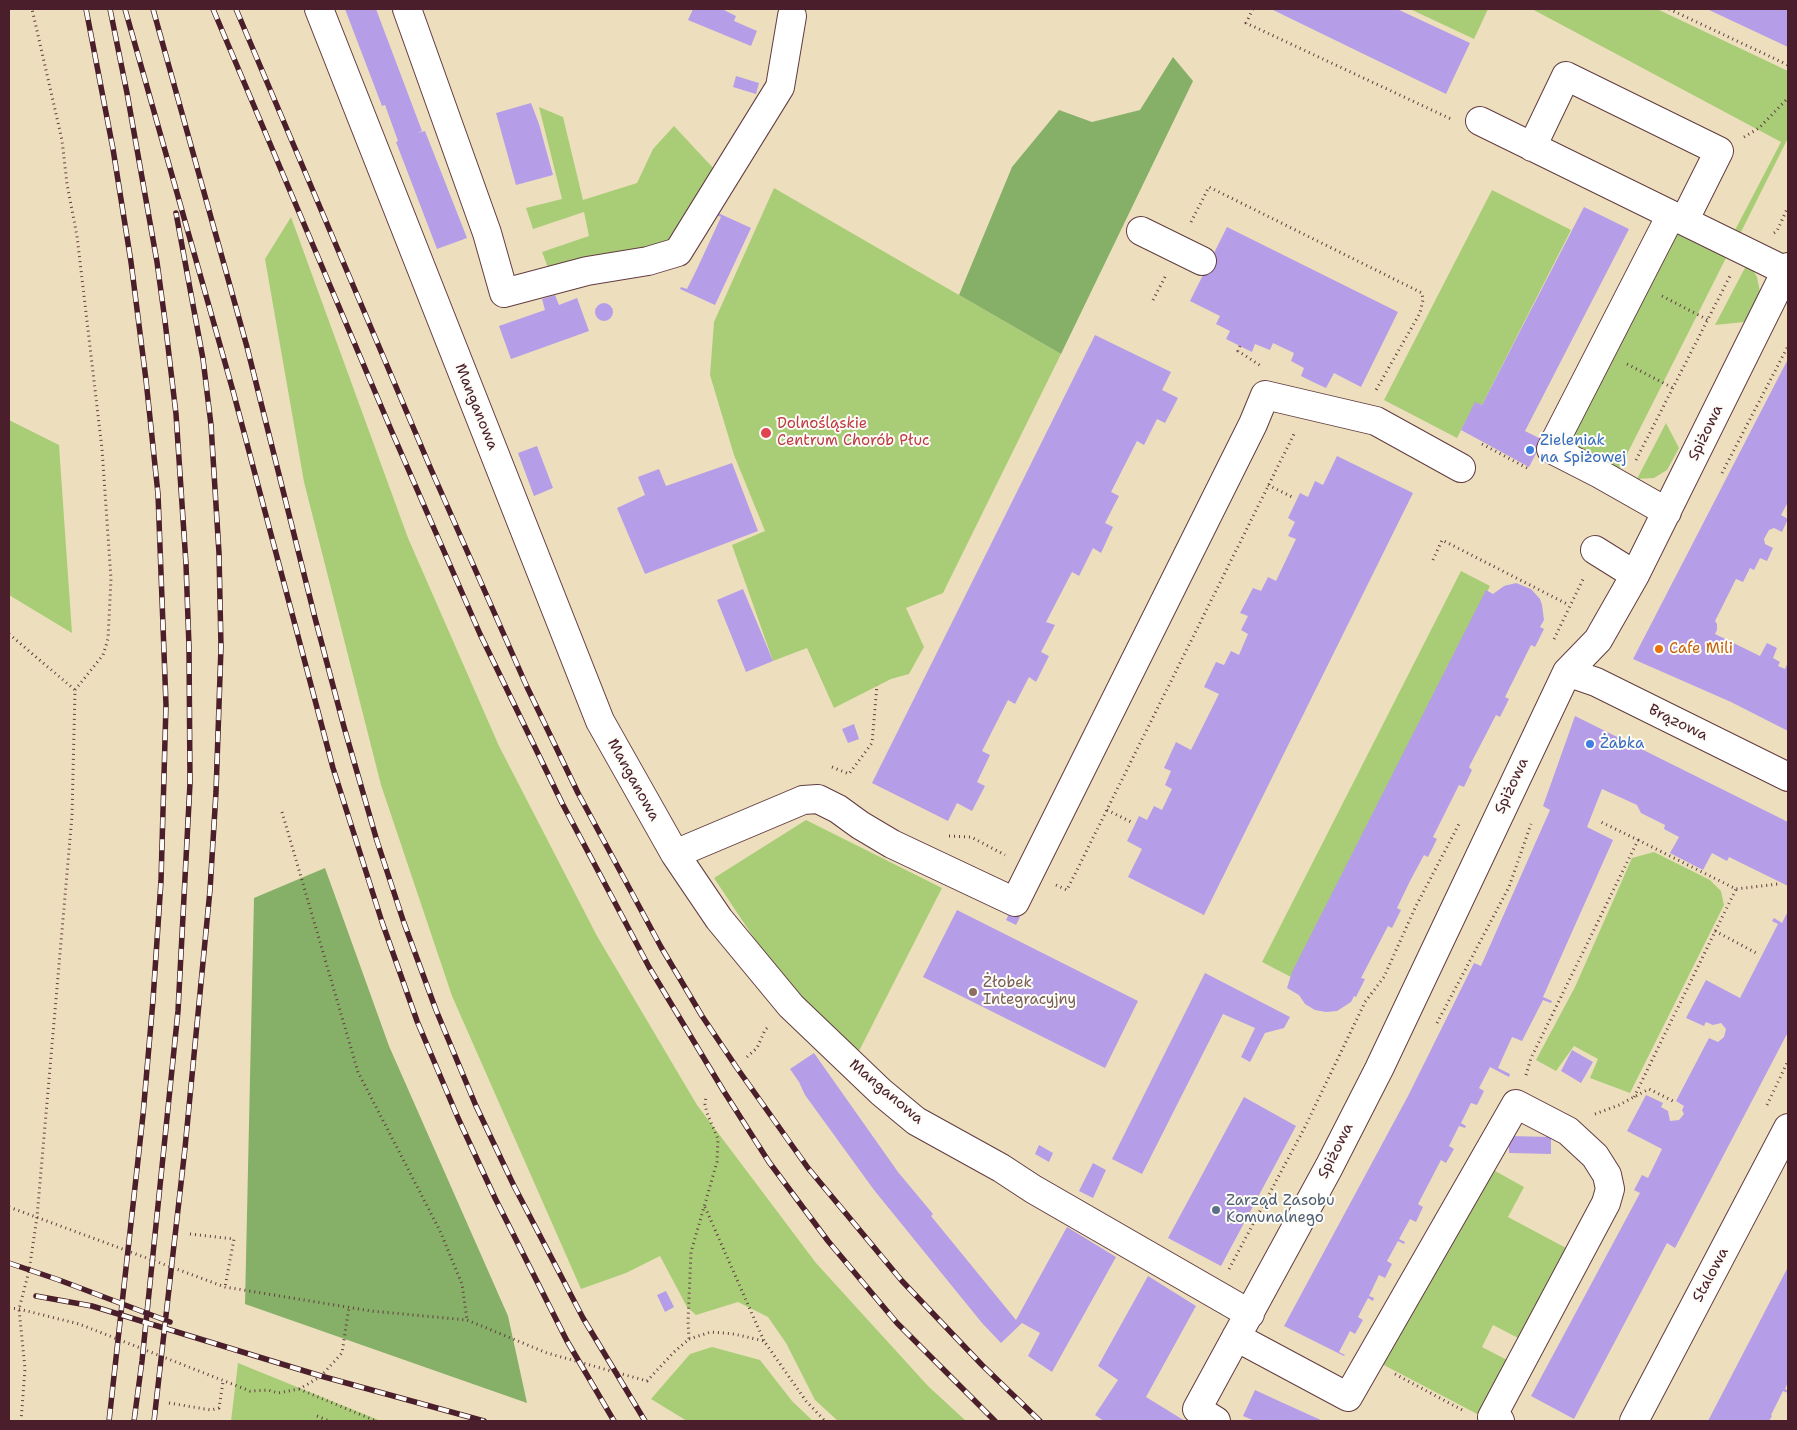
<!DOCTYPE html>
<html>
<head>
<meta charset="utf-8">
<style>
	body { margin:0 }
	#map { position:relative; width:1797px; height:1430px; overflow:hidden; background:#eddfbd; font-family:"Shantell Sans",sans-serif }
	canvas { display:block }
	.frame { position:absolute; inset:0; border:10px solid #4a1f2b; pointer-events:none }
</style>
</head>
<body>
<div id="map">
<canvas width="1797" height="1430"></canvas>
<div class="frame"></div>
</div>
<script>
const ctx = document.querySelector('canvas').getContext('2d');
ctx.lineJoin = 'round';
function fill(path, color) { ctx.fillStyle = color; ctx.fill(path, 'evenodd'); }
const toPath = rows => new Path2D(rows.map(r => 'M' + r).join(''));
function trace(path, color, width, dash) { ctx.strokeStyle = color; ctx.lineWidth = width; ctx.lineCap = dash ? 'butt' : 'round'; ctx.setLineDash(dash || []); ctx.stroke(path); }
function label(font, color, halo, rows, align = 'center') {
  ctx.font = font + ' "Shantell Sans",sans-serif'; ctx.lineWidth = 4; ctx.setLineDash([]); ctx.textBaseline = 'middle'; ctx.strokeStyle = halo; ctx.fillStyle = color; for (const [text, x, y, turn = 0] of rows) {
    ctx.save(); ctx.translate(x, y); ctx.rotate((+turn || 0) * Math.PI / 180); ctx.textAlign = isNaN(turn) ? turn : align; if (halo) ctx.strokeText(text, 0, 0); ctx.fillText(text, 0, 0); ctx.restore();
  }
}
const green = toPath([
	[1410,9,1488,9,1474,39],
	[1532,9,1657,9,1788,71,1788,138,1739,236,1734,232,1781,142],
	[539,107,563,117,583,200,637,183,653,149,674,126,715,170,671,241,646,253,549,270,542,252,589,236,584,212,533,229,526,208,562,199],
	[774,188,1061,354,943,593,906,608,924,647,909,674,891,679,834,708,807,648,773,661,732,545,765,531,734,455,710,375,714,322],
	[1492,190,1571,230,1482,405,1475,403,1457,438,1384,400],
	[291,217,408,538,499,746,597,936,697,1105,816,1263,928,1386,966,1421,838,1421,815,1400,786,1343,768,1317,738,1302,696,1315,687,1307,660,1256,626,1273,581,1289,452,996,381,785,304,482,265,259],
	[1684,233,1729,252,1617,474,1578,450,1574,444,1572,436,1670,238,1677,234],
	[1748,262,1757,277,1760,292,1744,322,1715,325],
	[9,420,59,445,72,633,9,595],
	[1666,423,1679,448,1667,470,1654,478,1637,479],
	[1461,571,1490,586,1291,977,1262,962],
	[806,820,942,888,857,1055,778,974,714,878],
	[1654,852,1710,880,1721,891,1724,905,1630,1093,1590,1078,1598,1059,1574,1046,1556,1071,1536,1060,1575,987,1632,858],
	[1488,1167,1524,1187,1508,1217,1568,1249,1520,1339,1493,1325,1482,1347,1509,1361,1481,1416,1380,1363],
	[712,1347,760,1360,792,1401,813,1421,687,1421,651,1399,690,1354],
	[238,1363,381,1421,231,1421]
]);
const forest = toPath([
	[1173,57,1193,81,1061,354,959,295,1012,167,1059,110,1092,122,1140,110],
	[325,868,389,1046,508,1316,527,1403,245,1304,254,898]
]);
const building = toPath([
	[345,9,376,9,422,131,417,133,425,131,467,238,437,249,396,142,398,141,385,105,382,106],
	[693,9,722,9,736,16,734,21,757,31,751,46,688,20],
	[1271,9,1397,9,1470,43,1446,94],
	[1707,9,1788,9,1788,47,1724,17],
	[736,76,759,83,756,94,733,87],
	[531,103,539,124,553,175,516,185,496,113],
	[1584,207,1629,229,1525,431,1543,440,1529,467,1461,430,1475,402,1482,405],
	[716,212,751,228,715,305,680,289,681,287,687,289,696,271,721,217,715,214],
	[1227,227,1398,312,1361,387,1334,373,1326,388,1313,382,1301,376,1304,368,1291,361,1294,353,1273,343,1270,350,1255,344,1252,352,1226,339,1230,331,1216,324,1220,316,1190,301],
	[555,295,559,305,577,298,589,331,511,359,499,326,545,310,542,299],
	'595 312a9 9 0 1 1 18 0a9 9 0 1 1-18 0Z',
	[1095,335,1171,372,1162,390,1178,398,1165,423,1157,419,1144,445,1137,441,1111,492,1119,496,1105,523,1113,527,1101,553,1093,548,1079,576,1072,572,1046,622,1055,625,1041,652,1049,656,1036,682,1029,677,1015,704,1008,700,982,751,990,755,977,782,985,786,972,811,957,803,948,821,872,783],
	[1788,359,1788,502,1781,515,1788,519,1782,532,1774,528,1769,530,1764,539,1765,544,1773,548,1767,561,1760,558,1754,570,1750,568,1743,582,1736,579,1715,621,1717,624,1717,630,1715,634,1760,656,1767,643,1777,648,1773,658,1780,662,1778,666,1785,669,1788,662,1788,731,1731,702,1633,659],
	[537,446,553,488,534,496,518,453],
	[1337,456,1413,493,1204,915,1128,877,1142,849,1127,841,1139,816,1147,820,1154,806,1162,810,1172,789,1165,785,1171,771,1164,768,1176,742,1191,750,1219,694,1204,687,1216,662,1224,665,1231,651,1239,655,1248,634,1241,630,1248,616,1240,613,1253,588,1261,591,1268,577,1276,581,1296,539,1288,536,1295,522,1288,518,1300,493,1308,497,1315,481,1323,485],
	[732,463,758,531,645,574,617,508,645,495,638,477,659,469,666,486],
	[1516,583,1531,589,1540,599,1542,605,1544,620,1540,627,1544,629,1535,647,1531,645,1505,697,1509,699,1500,717,1496,715,1469,767,1472,770,1464,787,1459,785,1433,837,1437,839,1428,857,1424,855,1410,881,1397,908,1401,910,1392,928,1388,926,1361,978,1365,979,1356,997,1354,996,1351,1002,1337,1011,1326,1012,1315,1010,1305,1004,1299,995,1287,988,1292,972,1486,590,1493,594,1504,586],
	[743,589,773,661,746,672,717,600],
	[1575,716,1788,822,1788,886,1729,857,1727,861,1712,853,1703,870,1670,853,1679,837,1664,829,1665,825,1641,813,1637,805,1602,789,1587,827,1613,840,1543,997,1552,1001,1551,1003,1543,1000,1522,1041,1512,1037,1498,1068,1510,1074,1509,1077,1490,1067,1479,1088,1484,1091,1477,1105,1471,1103,1461,1123,1466,1126,1465,1128,1459,1126,1449,1146,1454,1149,1446,1163,1441,1160,1418,1204,1423,1207,1416,1222,1410,1219,1399,1239,1405,1242,1404,1244,1398,1241,1387,1261,1392,1264,1385,1278,1379,1275,1369,1296,1374,1298,1373,1301,1368,1298,1358,1317,1363,1320,1355,1334,1350,1331,1339,1352,1345,1355,1344,1356,1284,1326,1408,1096,1474,963,1481,966,1550,810,1543,806],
	[854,724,859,739,848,743,842,729],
	[957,910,1138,1001,1105,1068,923,977],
	[1788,911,1788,1032,1675,1248,1667,1243,1574,1419,1531,1396,1640,1193,1634,1190,1642,1175,1648,1178,1662,1149,1627,1131,1646,1095,1663,1103,1661,1107,1668,1111,1670,1121,1679,1120,1684,1114,1682,1110,1684,1106,1676,1101,1709,1038,1718,1042,1724,1037,1726,1029,1721,1023,1713,1025,1706,1022,1704,1026,1686,1018,1706,980,1740,998,1778,924,1772,921,1774,918,1782,923],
	[1010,912,1020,917,1016,925,1006,920],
	[1205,973,1290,1017,1284,1028,1265,1033,1250,1062,1241,1057,1255,1028,1223,1014,1142,1174,1112,1159],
	[1572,1050,1593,1062,1581,1083,1561,1071],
	[814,1053,898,1172,933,1214,931,1216,1016,1320,1067,1227,1116,1257,1052,1372,1028,1356,1040,1333,1022,1323,1001,1343,982,1323,874,1190,805,1095,799,1082,790,1069],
	[1244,1097,1296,1126,1221,1266,1168,1238],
	[1509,1136,1551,1137,1551,1154,1509,1153],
	[1039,1145,1053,1153,1049,1162,1035,1154],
	[1093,1163,1106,1170,1093,1198,1079,1191],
	[1788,1267,1788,1382,1785,1389,1788,1391,1788,1393,1783,1391,1771,1415,1772,1416,1769,1421,1708,1421],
	[1148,1276,1196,1306,1146,1397,1185,1421,1104,1421,1095,1415,1118,1380,1098,1366],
	[666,1291,674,1307,665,1312,657,1295],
	[1255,1390,1281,1402,1323,1421,1255,1421,1243,1416]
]);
const path = toPath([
	[1253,9,1246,23,1451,119],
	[1669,9,1788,65],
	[1744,137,1759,128,1788,98],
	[1191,222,1209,187,1422,293,1423,300,1420,313,1376,390],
	[1774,233,1777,231,1788,207],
	[1662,296,1708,320],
	[1153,300,1166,275],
	[1240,346,1238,351,1261,366],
	[1627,364,1673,388],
	[1482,444,1527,468],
	[1636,460,1730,276],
	[1722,473,1788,346],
	[1268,485,1292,497],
	[1433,560,1442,540,1569,605],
	[9,634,75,690],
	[1554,639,1584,577],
	[832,767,849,774,872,743,877,685],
	[1107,810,1131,822],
	[282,812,358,1072,440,1231,462,1284,467,1320],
	[949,836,971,837,1005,855],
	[1638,840,1736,889,1778,884],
	[1056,885,1067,890,1295,432],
	[1715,931,1758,954],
	[1437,1023,1509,887,1531,824],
	[747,1057,757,1048,765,1030,769,1026],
	[1526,1075,1531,1058,1638,840,1601,822],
	[1634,1097,1736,889],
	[1767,1105,1788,1061],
	[1595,1114,1619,1105,1649,1089,1673,1101],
	[9,1207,225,1287,371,1311,467,1320,547,1353,647,1381,674,1352,689,1339,688,1322,691,1252,717,1162,718,1139,707,1113,705,1104,706,1096],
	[705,1207,764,1341],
	[190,1234,234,1239,225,1287],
	[1229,1269,1305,1127,1365,1002,1384,977,1415,908,1459,824],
	[9,1308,19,1309,79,1324,250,1391,268,1390,278,1393,299,1389,308,1384,321,1376,342,1353,349,1307],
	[689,1339,711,1332,734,1334,764,1341,806,1401,825,1421],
	[1395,1374,1464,1411],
	[299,1389,376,1421],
	[169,1403,211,1410,219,1408,223,1382],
	[317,1416,329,1421],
	[21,1421,25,1369,19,1309,29,1271,37,1217,72,816,75,690,103,655,108,639,111,579,102,449,77,236,67,184,62,140,32,9]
]);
const minor = toPath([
	[319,9,600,721,675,854,719,919,791,1006,881,1092,916,1121,1001,1168,1033,1189,1250,1314],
	[407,9,487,233,504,293,587,271,648,261,678,252,780,87,792,16],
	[1480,121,1786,271],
	[1532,147,1566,76,1719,151,1684,221],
	[1141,231,1202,261],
	[1667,512,1600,474,1551,449,1671,215],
	[1595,550,1635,575],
	[1567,672,1596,682,1788,777],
	[675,854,803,800,818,799,838,809,860,825,892,844,1015,902,1253,424,1265,395,1376,421,1461,468],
	[1236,1337,1348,1397,1516,1104,1568,1131,1595,1156,1607,1175,1610,1189,1606,1203,1492,1417,1500,1421],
	[1216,1421,1197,1409,1329,1167,1379,1069,1567,672,1598,640,1635,575,1788,267],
	[1634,1421,1788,1128]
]);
const rail = toPath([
	[86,9,113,149,131,262,146,380,158,494,166,705,161,881,153,1000,143,1115,109,1421],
	[110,9,127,93,157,262,165,321,176,414,186,564,189,647,190,783,178,1011,142,1361,134,1421],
	[125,9,233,391,333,768,382,922,417,1021,458,1118,495,1198,567,1341,614,1421],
	[153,9,247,347,315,618,344,727,377,841,404,923,436,1010,476,1106,514,1186,583,1318,645,1421],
	[213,9,392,432,480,634,562,803,649,967,723,1090,769,1162,828,1241,897,1323,995,1421],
	[236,9,430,467,527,687,578,793,661,947,702,1016,737,1068,808,1168,902,1281,982,1365,1040,1421],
	[9,1263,59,1280,170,1322],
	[36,1296,92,1306,321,1376,484,1421],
	[154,1421,185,1148,210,890,216,792,221,647,219,553,211,425,203,359,176,213]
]);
const markers = [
	[766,433,6,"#e0444e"],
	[1530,450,5,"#3f7fe0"],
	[1659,649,5,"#e8710a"],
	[1590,744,5,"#3f7fe0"],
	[973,992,5,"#8d6e63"],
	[1216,1210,5,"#5c6f8a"]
];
const streetNames = [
	["Manganowa",476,407,68],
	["Spiżowa",1706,433,-64],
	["Brązowa",1678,723,26],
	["Manganowa",633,780,61],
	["Spiżowa",1512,786,-65],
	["Manganowa",886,1092,40],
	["Spiżowa",1336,1151,-63],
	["Stalowa",1711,1275,-62]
];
const healthNames = [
	["Dolnośląskie",777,424],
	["Centrum Chorób Płuc",777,441]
];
const shopNames = [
	["Zieleniak",1540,441],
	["na Spiżowej",1540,458],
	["Żabka",1600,744]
];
const foodNames = [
	["Cafe Mili",1669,649]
];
const educationNames = [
	["Żłobek",983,983],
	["Integracyjny",983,1000]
];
const serviceNames = [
	["Zarząd Zasobu",1226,1201],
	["Komunalnego",1226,1218]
];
fill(green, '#a9cd77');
fill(forest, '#86b068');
fill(building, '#b59de8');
trace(minor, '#623c41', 30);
trace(path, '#623c41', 3, [1, 4]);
trace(minor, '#fff', 28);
trace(rail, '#4a1f2b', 5.5);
trace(rail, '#fdfcf7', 4, [11]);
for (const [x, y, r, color] of markers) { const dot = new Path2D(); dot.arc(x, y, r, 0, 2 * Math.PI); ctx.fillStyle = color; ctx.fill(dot); trace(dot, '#fdfcf7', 2); }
label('15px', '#4a1f2b', '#fdfcf7', streetNames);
label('15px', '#be3a42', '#fdfcf7', healthNames, 'left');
label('15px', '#366cbe', '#fdfcf7', shopNames, 'left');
label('15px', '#c56008', '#fdfcf7', foodNames, 'left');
label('15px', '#785e54', '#fdfcf7', educationNames, 'left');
label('15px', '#4e5e75', '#fdfcf7', serviceNames, 'left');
</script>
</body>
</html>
